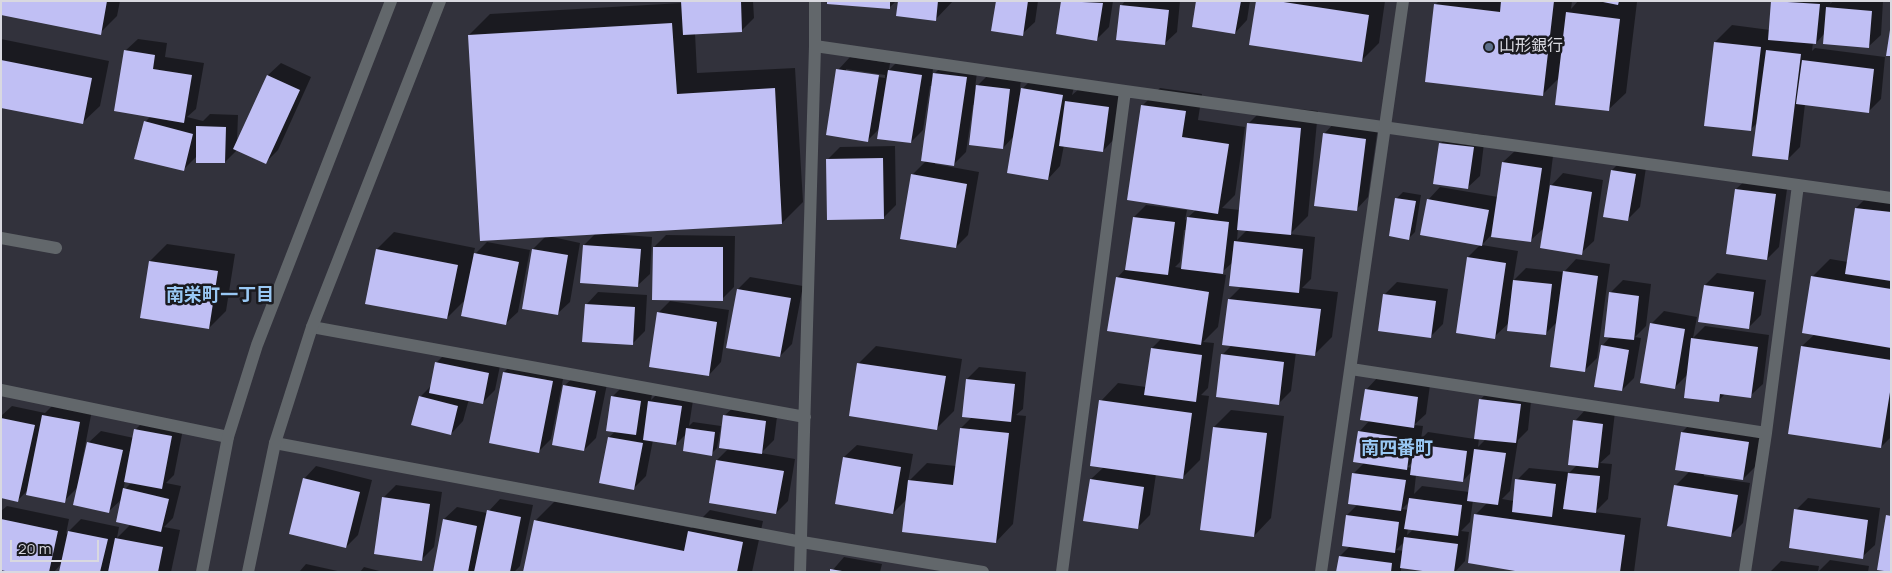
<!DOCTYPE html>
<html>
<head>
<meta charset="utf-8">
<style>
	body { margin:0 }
	#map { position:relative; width:1892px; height:573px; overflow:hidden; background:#32323c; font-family:Manrope,sans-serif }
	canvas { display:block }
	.frame { position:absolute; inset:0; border:2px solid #d9d9e0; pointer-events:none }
	.scale { position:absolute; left:10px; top:540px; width:89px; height:22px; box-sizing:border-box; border:2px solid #d9d9e0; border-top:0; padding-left:6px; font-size:15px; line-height:18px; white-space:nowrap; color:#d9d9e0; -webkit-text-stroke:4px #1a1a1f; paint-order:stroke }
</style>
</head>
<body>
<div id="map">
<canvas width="1892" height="573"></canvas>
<div class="frame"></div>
<div class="scale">20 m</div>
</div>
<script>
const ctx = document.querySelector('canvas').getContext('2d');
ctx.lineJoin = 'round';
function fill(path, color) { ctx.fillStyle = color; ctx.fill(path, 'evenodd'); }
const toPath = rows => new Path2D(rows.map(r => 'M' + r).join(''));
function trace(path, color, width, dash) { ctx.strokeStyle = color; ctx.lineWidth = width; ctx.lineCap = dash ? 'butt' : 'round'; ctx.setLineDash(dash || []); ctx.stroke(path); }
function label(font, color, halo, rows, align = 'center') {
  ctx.font = font + ' Manrope,"Noto Sans JP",sans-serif'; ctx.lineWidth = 5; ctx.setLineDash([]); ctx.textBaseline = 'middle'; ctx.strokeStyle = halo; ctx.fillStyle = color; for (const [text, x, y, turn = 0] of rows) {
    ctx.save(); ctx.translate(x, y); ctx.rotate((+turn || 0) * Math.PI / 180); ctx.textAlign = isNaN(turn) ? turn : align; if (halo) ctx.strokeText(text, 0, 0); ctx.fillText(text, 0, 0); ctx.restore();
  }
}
const shadow = toPath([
	[1,1,120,1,117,16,100,33],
	[682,1,753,1,754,18,742,30,695,33,697,73,795,68,803,202,782,223,612,232,612,234,652,237,650,274,637,286,584,245,596,233,548,236,580,243,570,302,557,314,533,249,546,236,469,35,490,14,682,3],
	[828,1,896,1,889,8],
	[899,1,953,1,935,20],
	[997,1,1038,1,1035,22,1022,34],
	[1063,1,1113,1,1109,27,1097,39],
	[1125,1,1180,1,1177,32,1164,44,1117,38,1122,5],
	[1197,1,1250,1,1247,20,1235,33],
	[1257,1,1385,1,1379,43,1362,60],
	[1439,1,1572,1,1571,9,1578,1,1637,2,1626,93,1608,110,1559,78,1542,95,1435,5],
	[1773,1,1831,1,1830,4,1833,1,1883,1,1881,35,1868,47,1825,33,1816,43,1813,42,1812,51,1815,48,1885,57,1881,99,1868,112,1805,104,1800,147,1788,159,1758,122,1750,130,1705,125,1715,42,1732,25,1770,30],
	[1,39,109,61,100,106,82,123,1,106],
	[138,39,167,43,165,57,204,63,196,109,187,117,203,121,210,114,238,115,237,142,268,75,281,63,311,77,278,150,265,163,237,150,225,162,197,156,183,170,145,122,151,116,125,51],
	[850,57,890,63,889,70,901,58,934,63,932,76,947,61,978,65,975,88,989,74,1021,77,1020,91,1035,76,1075,83,1072,95,1079,89,1121,94,1115,138,1103,151,1064,145,1060,166,1048,179,1014,136,1003,148,975,105,973,105,966,152,954,164,935,162,935,164,979,172,968,235,956,247,912,175,926,161,932,86,930,86,923,130,911,142,880,128,868,140,838,70],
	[846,69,885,75,885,78,846,72],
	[1160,88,1202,94,1198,120,1245,127,1235,195,1222,208,1240,210,1249,123,1266,106,1318,111,1308,216,1290,234,1315,237,1311,279,1302,288,1338,292,1332,337,1315,354,1296,352,1291,391,1278,404,1222,355,1232,345,1229,299,1242,286,1233,262,1220,274,1226,275,1218,327,1203,342,1214,343,1208,388,1201,395,1209,396,1200,460,1182,478,1156,474,1150,515,1137,528,1091,479,1104,467,1101,401,1118,383,1146,387,1152,348,1162,338,1117,278,1127,267,1134,217,1146,205,1187,210,1185,220,1197,209,1128,199,1143,105],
	[1238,229,1247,230,1237,240],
	[1184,230,1187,230,1182,268,1175,267,1180,262],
	[1336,121,1378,127,1368,197,1356,210,1324,134],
	[1453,131,1485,135,1480,176,1467,188,1440,144],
	[895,146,896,205,883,218,827,160,840,147],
	[1516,150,1553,156,1549,188,1563,173,1603,180,1594,241,1581,253,1545,227,1530,241,1493,233,1482,245,1518,251,1513,281,1526,268,1564,272,1576,259,1610,264,1597,358,1585,370,1557,322,1546,333,1510,322,1494,337,1468,257,1481,244,1428,200,1440,187,1498,197,1503,162],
	[1624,158,1647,161,1640,207,1628,219,1612,170],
	[1749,177,1788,182,1779,247,1767,259,1736,189],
	[1873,191,1891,193,1891,437,1881,447,1802,346,1815,334,1812,277,1830,259,1848,262,1856,208],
	[1403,192,1421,195,1415,232,1409,238,1397,198],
	[394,232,475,248,473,256,487,242,530,250,518,312,505,324,466,299,447,318,377,249],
	[666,235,735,236,734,287,722,299,654,247],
	[167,244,235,254,226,311,209,328,150,261],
	[1717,273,1766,280,1761,315,1749,327,1705,285],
	[750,277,803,286,792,344,780,356,738,289],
	[1623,280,1651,284,1646,326,1635,337,1641,338,1634,378,1622,390,1602,346,1611,336,1610,293],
	[1397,282,1448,289,1443,324,1431,336,1384,295],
	[598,292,647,295,645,331,632,344,586,305],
	[670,301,729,310,721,362,709,375,658,313],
	[1664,311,1697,317,1693,338,1705,326,1769,335,1763,384,1750,396,1726,393,1718,401,1688,374,1675,387,1651,324],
	[876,346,962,359,954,411,937,428,859,363],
	[449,350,501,361,495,390,483,402,469,399,463,421,451,434,420,397,432,385,436,363],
	[516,360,565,369,551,439,539,451,491,442,504,372],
	[979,367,1026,372,1023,409,1016,415,1026,416,1013,524,996,542,908,498,893,513,844,457,857,445,913,454,908,482,927,463,956,466,961,428,972,417,967,379],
	[577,374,608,379,596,438,584,450,564,386],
	[1378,377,1430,385,1426,414,1414,425,1423,426,1421,439,1428,432,1475,439,1480,400,1492,387,1532,392,1528,430,1518,440,1510,491,1502,499,1514,501,1517,480,1529,468,1568,472,1567,475,1578,464,1575,421,1587,408,1615,412,1610,454,1600,463,1612,464,1608,499,1595,512,1641,518,1634,572,1522,572,1475,515,1488,502,1473,500,1470,522,1461,531,1469,532,1465,561,1455,572,1439,572,1401,566,1401,572,1338,572,1340,556,1350,546,1347,515,1358,504,1353,474,1365,462,1359,432,1370,420,1366,390],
	[1479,438,1486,439,1478,447],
	[1413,462,1412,468,1407,467],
	[1472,471,1469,492,1422,486,1414,494,1416,475,1463,481],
	[1409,502,1408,510,1402,509],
	[1408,528,1414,529,1407,535],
	[1405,541,1404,551,1396,550],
	[625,384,653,389,651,400,662,389,694,394,689,426,693,422,721,426,717,448,711,454,686,434,676,444,653,440,646,476,634,488,601,482,609,437,616,431,612,397],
	[55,403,92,410,82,462,84,463,88,443,101,431,134,438,136,429,148,417,184,424,174,475,166,483,181,486,173,518,164,527,180,530,171,572,61,572,62,563,54,572,15,572,1,569,1,511,7,506,69,519,66,534,81,519,119,527,117,538,131,524,123,498,108,512,78,487,64,501,29,489,18,500,1,497,1,416,12,406,45,413],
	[125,481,132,482,123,491],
	[737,404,778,409,774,440,761,453,795,459,788,501,776,513,717,460,729,448,724,416],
	[1231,410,1284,416,1271,518,1254,536,1214,427],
	[1694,420,1761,430,1755,467,1743,479,1704,473,1704,476,1750,483,1743,523,1731,535,1676,485,1690,471,1682,432],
	[316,466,372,480,358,535,346,547,304,479],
	[396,485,442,492,434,547,421,560,383,498],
	[1808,498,1880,508,1875,545,1862,557,1796,510],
	[500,499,533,505,520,566,514,572,434,572,444,519,457,507,487,513],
	[556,500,692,528,710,510,763,521,752,572,525,572,535,521],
	[844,557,882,564,880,572,831,572],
	[1830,560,1869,566,1868,572,1818,572],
	[1781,561,1819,566,1818,572,1770,572],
	[306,564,342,572,299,572],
	[364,567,383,572,360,572]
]);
const building = toPath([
	[1,1,107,1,101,35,1,15],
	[681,1,741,1,742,32,683,35],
	[827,1,890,1,890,9,827,4],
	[898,1,938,1,936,21,896,16],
	[996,1,1028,1,1023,36,991,31],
	[1061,1,1103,3,1097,41,1056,34],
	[1196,1,1241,1,1235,34,1192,27],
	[1256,1,1277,1,1369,15,1362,62,1249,45],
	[1501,1,1554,1,1543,96,1425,82,1434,4,1500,12],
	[1598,1,1619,1,1618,5],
	[1771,1,1820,4,1816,44,1768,40],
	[1120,5,1169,10,1165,45,1116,40],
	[1826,7,1872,11,1869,48,1823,44],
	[1566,12,1620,19,1609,111,1555,105],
	[672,23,677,94,775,88,782,224,480,241,468,35],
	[1890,30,1891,30,1891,56,1886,56],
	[1714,42,1761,47,1751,131,1704,126],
	[124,50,155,55,153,69,192,75,184,123,114,111],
	[1766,50,1801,54,1788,160,1752,156],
	[1,60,92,78,83,124,1,108],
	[1802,60,1874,69,1869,113,1796,104],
	[836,69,879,75,868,142,826,135],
	[888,70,922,75,911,143,877,139],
	[933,73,967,77,954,166,921,161],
	[267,75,300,90,266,164,233,149],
	[976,85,1010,89,1003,149,969,145],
	[1021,88,1063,95,1048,180,1007,173],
	[1065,101,1109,107,1103,152,1059,146],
	[1141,105,1186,111,1182,137,1229,144,1218,214,1127,200],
	[144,121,193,134,184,171,134,159],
	[1247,123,1301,128,1291,235,1237,230],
	[196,126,226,127,225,163,196,163],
	[1323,133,1366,139,1357,211,1314,206],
	[1439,143,1474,147,1468,189,1433,184],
	[883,158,884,219,827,220,826,159],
	[1502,162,1542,168,1531,242,1491,237],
	[1611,170,1636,174,1628,221,1603,217],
	[911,174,967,184,956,248,900,239],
	[1550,185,1592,192,1582,255,1540,248],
	[1735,189,1776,194,1767,260,1726,254],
	[1395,198,1416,201,1409,240,1389,236],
	[1427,199,1489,210,1482,246,1420,235],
	[1855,208,1891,212,1891,281,1845,274],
	[1133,217,1175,222,1168,275,1125,270],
	[1187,217,1229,222,1223,274,1181,269],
	[1234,241,1303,249,1299,293,1229,286],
	[583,245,641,249,638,287,580,283],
	[653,247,723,247,723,301,652,300],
	[376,249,458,265,447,319,365,304],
	[532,249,568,255,558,315,522,309],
	[474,253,519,262,506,325,461,316],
	[1467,257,1506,263,1495,339,1456,333],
	[149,261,218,271,209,329,140,318],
	[1563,271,1598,276,1585,372,1550,367],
	[1811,276,1891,289,1891,348,1802,333],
	[1116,277,1209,292,1201,345,1107,331],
	[1513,280,1552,284,1546,335,1507,331],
	[1704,285,1754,292,1749,329,1698,322],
	[737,289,791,298,780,357,726,348],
	[1609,292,1639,296,1634,340,1604,337],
	[1383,294,1436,301,1431,338,1378,331],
	[1228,299,1321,309,1315,356,1222,345],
	[585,304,635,307,633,345,582,342],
	[657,312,717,322,709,376,649,367],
	[1650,323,1685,329,1675,389,1640,383],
	[1691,338,1758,347,1751,398,1720,394,1719,402,1684,398],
	[1601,345,1629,350,1622,391,1594,387],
	[1801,346,1891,360,1891,386,1881,448,1788,434],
	[1151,348,1202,355,1196,402,1144,395],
	[1221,354,1284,362,1279,405,1216,397],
	[435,362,489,373,483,404,429,393],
	[857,363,946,376,937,430,849,416],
	[503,372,553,381,539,453,489,443],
	[966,379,1015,384,1011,422,962,417],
	[563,385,596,391,584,451,552,445],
	[1365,389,1418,397,1414,428,1360,420],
	[419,396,458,406,451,435,411,425],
	[611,396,641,401,636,435,606,431],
	[1479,399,1521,404,1516,443,1474,439],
	[1099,400,1192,413,1183,479,1090,466],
	[648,401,682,406,676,445,643,440],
	[42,415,80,422,65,503,26,495],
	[723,415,766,421,762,454,719,448],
	[1,418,35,425,18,502,1,498],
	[1573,420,1603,424,1598,468,1568,465],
	[1213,427,1267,433,1254,537,1200,530],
	[686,428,715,432,712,456,683,451],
	[960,428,1009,433,996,543,902,532,908,480,953,485],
	[134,429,172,436,162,489,124,482],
	[1358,431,1411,439,1407,470,1353,462],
	[1681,432,1749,442,1743,480,1675,470],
	[608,437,643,443,634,490,599,483],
	[87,442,123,450,109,513,73,505],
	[1414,444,1467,451,1463,482,1410,475],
	[1474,449,1506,453,1498,505,1467,501],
	[843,457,901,467,893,514,835,504],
	[716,460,784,471,776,514,709,503],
	[1352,473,1406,480,1401,511,1348,504],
	[1568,473,1600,476,1596,513,1563,509],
	[303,478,360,492,346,548,289,534],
	[1090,479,1144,487,1138,529,1083,521],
	[1515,479,1556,484,1552,517,1512,512],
	[1674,485,1738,495,1731,537,1667,526],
	[123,488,169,499,161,532,116,522],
	[382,497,430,504,422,561,374,554],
	[1409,498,1462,505,1458,536,1404,529],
	[1794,509,1868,520,1863,559,1789,548],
	[487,510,521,517,510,572,474,572],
	[1474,514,1625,535,1620,572,1521,572,1468,563],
	[1346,515,1399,522,1395,553,1342,546],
	[1886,515,1891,516,1891,572,1877,570],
	[1,519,58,531,49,572,9,572,1,570],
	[443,519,477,526,468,572,433,572],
	[534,520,684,551,688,531,743,542,737,572,523,572],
	[68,531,108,539,100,572,59,572],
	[1404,537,1458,544,1454,572,1430,572,1400,568],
	[115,538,163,547,158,572,108,572],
	[1339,556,1392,563,1391,572,1336,572],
	[830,569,842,571,842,572,830,572]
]);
const service = toPath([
	[815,46,1125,91,1891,198],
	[1,238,56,248],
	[312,327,805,417],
	[1351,369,1766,433],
	[1,390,228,437],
	[275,443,802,542,983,572],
	[800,572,815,46,815,1],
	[1062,572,1125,91],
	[1745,572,1766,433,1798,185]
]);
const minor = toPath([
	[1321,572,1403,1]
]);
const tertiary = toPath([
	[202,572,228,437,257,345,391,1],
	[248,572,275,443,312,327,440,1]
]);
const markers = [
	[1489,47,5,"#5c6f8a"]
];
const poiNames = [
	["山形銀行",1499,47]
];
const neighbourhoodNames = [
	["南栄町一丁目",220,296],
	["南四番町",1397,449]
];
fill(shadow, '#0007');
fill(building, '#c0bff4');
trace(service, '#62676b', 12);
trace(minor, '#62676b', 12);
trace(tertiary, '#62676b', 12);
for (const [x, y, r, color] of markers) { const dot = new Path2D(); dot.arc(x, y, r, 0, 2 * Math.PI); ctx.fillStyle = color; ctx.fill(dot); trace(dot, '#1a1a1f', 2); }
label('16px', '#d9d9e0', '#1a1a1f', poiNames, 'left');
label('bold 18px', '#99c8f4', '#1a1a1f', neighbourhoodNames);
</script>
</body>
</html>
